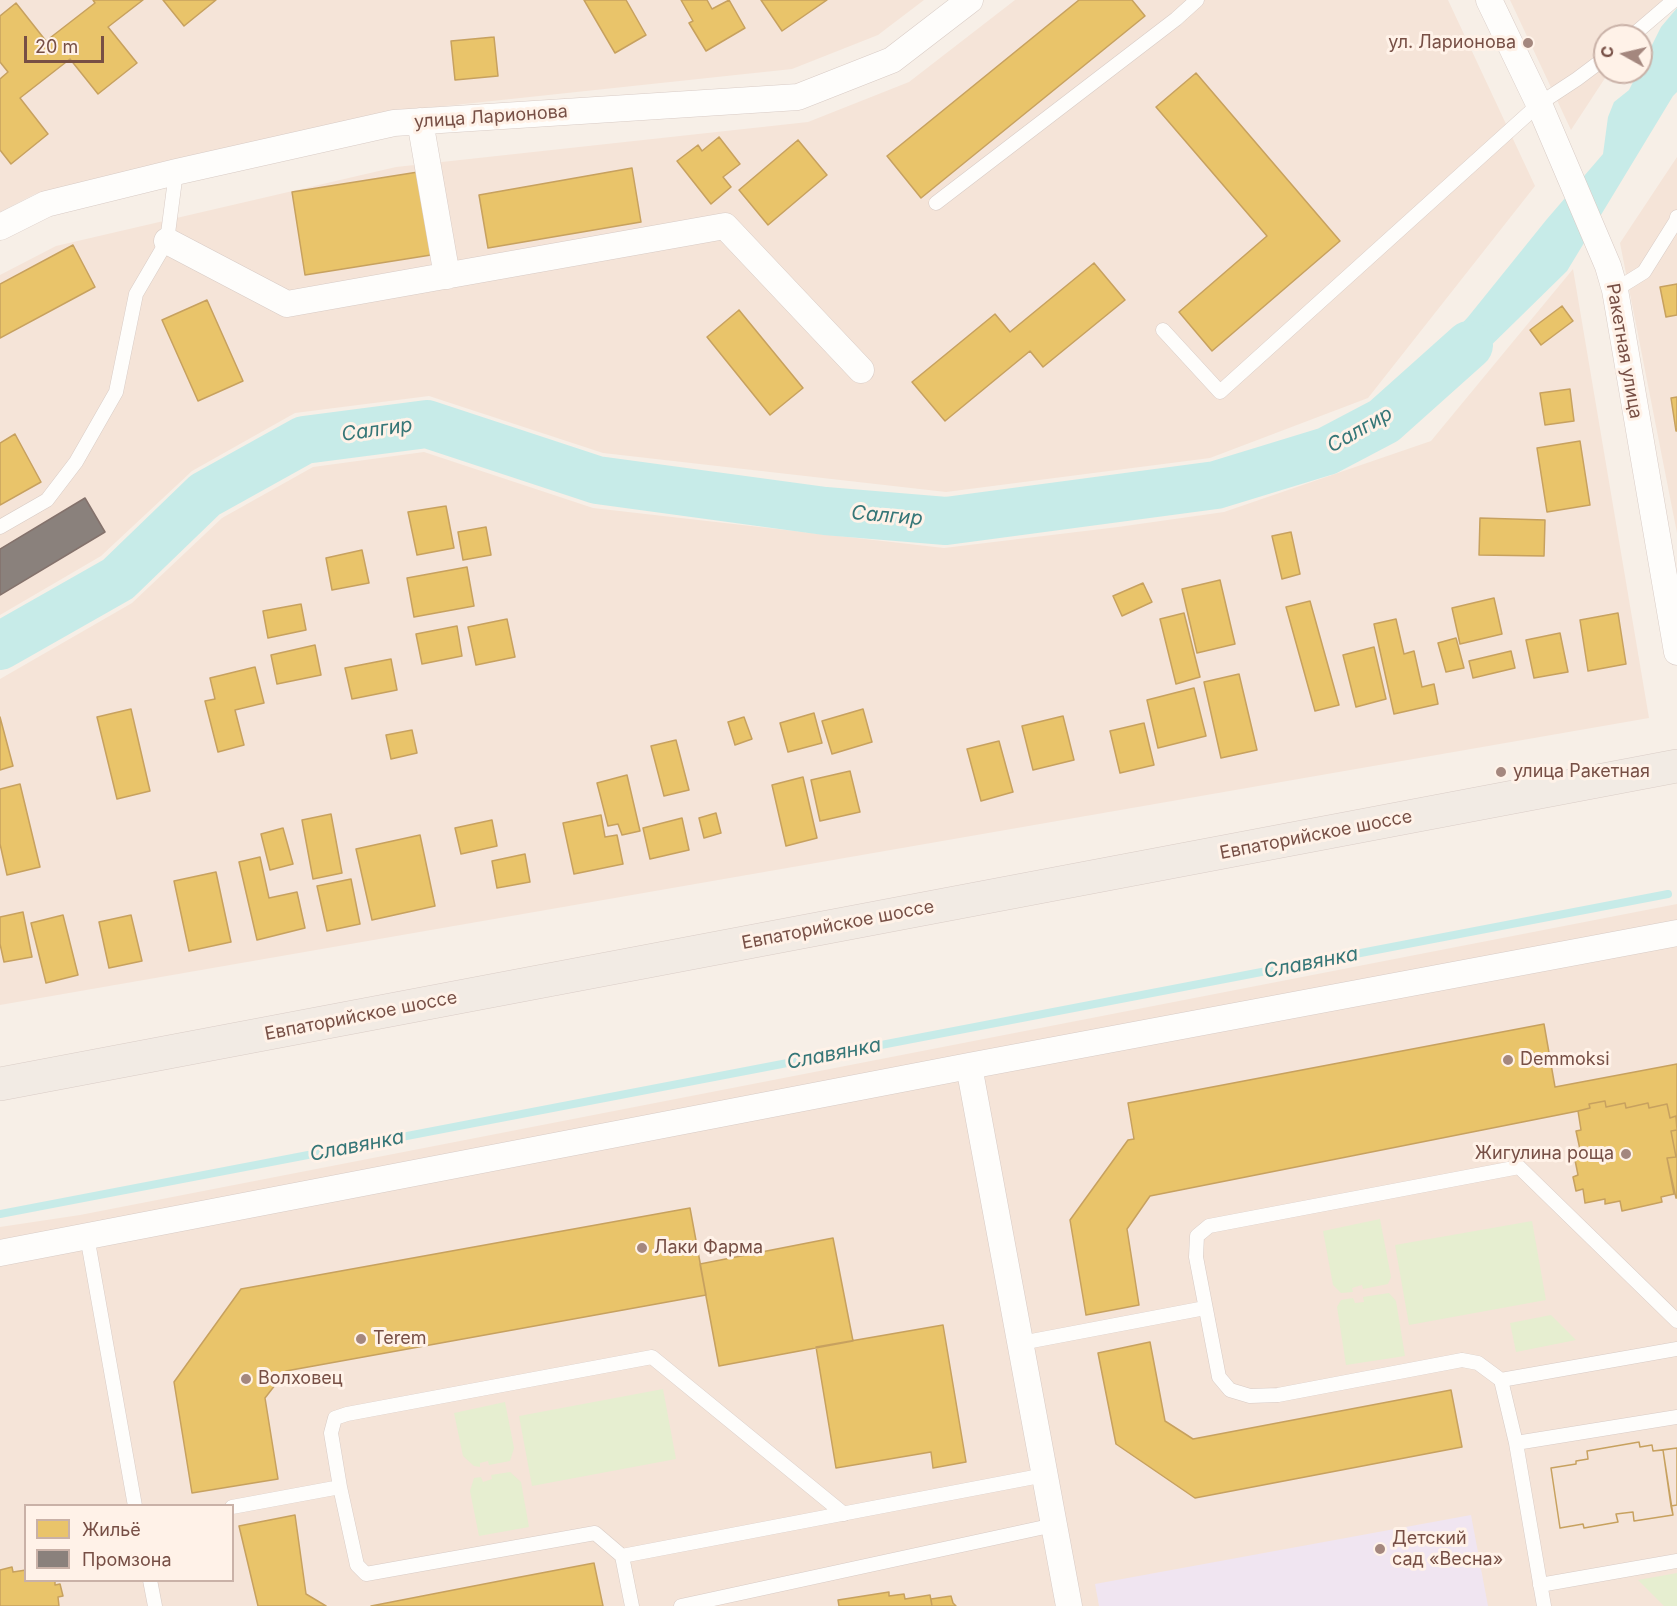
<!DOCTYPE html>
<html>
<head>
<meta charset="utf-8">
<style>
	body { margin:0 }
	#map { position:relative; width:1677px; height:1606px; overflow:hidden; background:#f7efe7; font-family:Inter,sans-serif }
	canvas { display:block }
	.legend { position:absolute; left:24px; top:1504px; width:210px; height:78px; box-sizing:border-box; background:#fff2e8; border:2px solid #c9b1a7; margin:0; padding:8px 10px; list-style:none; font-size:18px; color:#774f45 }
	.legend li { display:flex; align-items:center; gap:12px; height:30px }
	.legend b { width:30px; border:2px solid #c9b1a7 }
	.north { position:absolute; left:1593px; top:24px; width:60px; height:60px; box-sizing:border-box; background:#fff2e8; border:2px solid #c9b1a7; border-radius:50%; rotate:278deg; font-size:16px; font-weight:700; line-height:24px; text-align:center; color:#774f45 }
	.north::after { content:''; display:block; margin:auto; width:21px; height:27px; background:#a4877e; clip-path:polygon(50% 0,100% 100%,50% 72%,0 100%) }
	.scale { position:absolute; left:24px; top:36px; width:80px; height:27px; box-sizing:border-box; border:3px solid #774f45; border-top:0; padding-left:8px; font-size:18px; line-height:21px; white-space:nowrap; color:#774f45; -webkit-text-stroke:4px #fff2e8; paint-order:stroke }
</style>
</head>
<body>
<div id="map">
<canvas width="1677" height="1606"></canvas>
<ul class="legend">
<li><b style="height:16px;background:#e9c46a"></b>Жильё</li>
<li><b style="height:16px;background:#8a817c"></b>Промзона</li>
</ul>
<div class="north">С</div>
<div class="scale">20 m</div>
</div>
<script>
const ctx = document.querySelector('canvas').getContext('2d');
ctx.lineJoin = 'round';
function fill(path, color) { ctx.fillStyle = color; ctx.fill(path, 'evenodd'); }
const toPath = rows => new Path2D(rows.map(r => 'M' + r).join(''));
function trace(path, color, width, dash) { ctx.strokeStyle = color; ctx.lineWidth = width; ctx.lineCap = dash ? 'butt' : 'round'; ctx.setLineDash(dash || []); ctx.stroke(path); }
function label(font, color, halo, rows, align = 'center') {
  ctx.font = font + ' Inter,sans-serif'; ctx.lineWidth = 6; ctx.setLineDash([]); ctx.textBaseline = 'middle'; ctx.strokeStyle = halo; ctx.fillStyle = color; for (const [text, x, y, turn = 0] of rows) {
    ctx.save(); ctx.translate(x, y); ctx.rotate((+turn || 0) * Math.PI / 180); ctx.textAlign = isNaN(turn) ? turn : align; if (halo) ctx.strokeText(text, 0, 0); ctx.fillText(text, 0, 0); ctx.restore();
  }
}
const residential = toPath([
	[0,0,924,0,878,35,792,69,389,112,35,194,0,212],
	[1015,0,1448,0,1535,186,1368,398,1210,458,946,492,603,453,429,396,295,413,192,471,101,556,0,615,0,275,56,246,396,167,808,122,909,82],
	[1510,0,1672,0,1632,36,1605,36,1605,72,1609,72,1571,130],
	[1677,157,1677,533,1620,243],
	[1573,269,1649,718,0,1005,0,679,132,603,222,518,313,467,424,452,593,508,944,548,1118,527,1224,512,1431,441],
	[1677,904,1677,1606,0,1606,0,1227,80,1215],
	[26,1506,232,1506,232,1580,26,1580]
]);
const education = toPath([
	[1471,1515,1488,1606,1099,1606,1095,1584]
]);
const green = toPath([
	[1380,1219,1391,1277,1388,1284,1363,1289,1362,1285,1352,1288,1353,1292,1341,1293,1333,1285,1323,1231],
	[1532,1221,1546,1300,1409,1325,1395,1245],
	[1389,1293,1396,1301,1405,1356,1346,1365,1337,1307,1341,1300,1353,1298,1355,1303,1364,1302,1363,1297],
	[1551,1315,1576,1340,1516,1352,1510,1323],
	[663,1389,676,1459,532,1486,519,1416],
	[505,1402,514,1448,510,1461,489,1465,488,1461,480,1463,480,1467,474,1466,463,1456,454,1413],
	[510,1472,521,1482,529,1527,479,1536,470,1491,474,1478,481,1477,483,1482,492,1479,491,1475],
	[1677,1573,1677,1606,1664,1606,1638,1580]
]);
const water = toPath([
	[1677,8,1677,92,1673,96,1567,271,1420,415,1418,371,1468,317,1547,219,1603,154,1608,117,1614,102,1629,90,1638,72,1641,72,1641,67,1661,27]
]);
const homes = toPath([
	[93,0,143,0,108,27,137,63,98,94,70,59,20,98,48,134,11,164,0,150,0,79,8,72,0,62,0,16,16,3,46,41,95,3,93,0],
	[163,0,216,0,184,26,163,0],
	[584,0,626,0,646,35,615,53,584,0],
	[681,0,707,0,712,9,729,0,745,28,706,51,689,23,693,21,681,0],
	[761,0,827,0,782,31,761,0],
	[1079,0,1132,0,1145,16,921,198,887,156,1079,0],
	[494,37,498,76,455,80,451,41,494,37],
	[1196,73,1340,241,1212,351,1179,312,1267,236,1156,107,1196,73],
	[719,137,740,164,723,177,731,187,711,204,677,161,698,145,702,151,719,137],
	[798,140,827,175,768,225,739,190,798,140],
	[632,168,641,222,488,248,479,195,632,168],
	[418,172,431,255,305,275,292,192,418,172],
	[73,245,95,287,0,338,0,284,73,245],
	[1094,263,1125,300,1043,367,1030,351,945,421,912,382,995,314,1010,332,1094,263],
	[1677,284,1677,315,1666,317,1660,287,1677,284],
	[207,300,243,381,198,401,162,320,207,300],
	[1562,306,1573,321,1541,345,1530,330,1562,306],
	[739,310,803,388,770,415,707,337,739,310],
	[1570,389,1574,421,1545,425,1540,393,1570,389],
	[1677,397,1677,431,1676,431,1671,398,1677,397],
	[15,434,41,482,0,505,0,443,15,434],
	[1580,441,1590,505,1547,512,1537,448,1580,441],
	[446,506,454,548,417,555,408,512,446,506],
	[1480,518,1545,520,1544,556,1479,555,1480,518],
	[486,527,491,555,463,560,458,532,486,527],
	[1291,532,1300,574,1282,579,1272,536,1291,532],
	[362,550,369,583,332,590,326,558,362,550],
	[467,567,474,606,414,617,407,578,467,567],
	[1220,580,1235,644,1197,653,1182,589,1220,580],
	[1143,583,1152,602,1122,616,1113,596,1143,583],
	[1494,598,1502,634,1460,644,1452,608,1494,598],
	[1310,601,1339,705,1315,711,1286,607,1310,601],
	[301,604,306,630,268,638,263,611,301,604],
	[1184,613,1200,677,1176,684,1160,619,1184,613],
	[1618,613,1626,664,1588,671,1580,620,1618,613],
	[507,619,515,657,476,665,468,627,507,619],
	[1396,619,1404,654,1414,651,1422,687,1434,684,1438,704,1394,714,1374,624,1396,619],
	[457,626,462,656,422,664,416,634,457,626],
	[1560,633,1568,672,1534,678,1526,640,1560,633],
	[1456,638,1464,668,1446,672,1438,643,1456,638],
	[315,645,321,675,277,684,271,655,315,645],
	[1374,647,1386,699,1356,707,1343,655,1374,647],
	[1511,651,1515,668,1473,678,1469,661,1511,651],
	[391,659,397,690,352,699,345,668,391,659],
	[255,667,264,703,235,710,244,745,218,752,205,701,215,699,210,678,255,667],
	[1239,674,1257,750,1221,758,1204,682,1239,674],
	[1194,688,1206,736,1158,748,1147,700,1194,688],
	[131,709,150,791,117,799,97,717,131,709],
	[863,709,872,742,832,754,822,721,863,709],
	[814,713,822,743,788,752,780,723,814,713],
	[1063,716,1074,760,1033,770,1022,726,1063,716],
	[0,717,13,766,0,770,0,717],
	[744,717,752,739,735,745,728,722,744,717],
	[1144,723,1154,765,1120,773,1110,731,1144,723],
	[412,730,417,753,391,759,386,735,412,730],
	[676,740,689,790,664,796,651,746,676,740],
	[999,741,1013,792,981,801,967,749,999,741],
	[850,771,860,812,820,821,811,780,850,771],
	[627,775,640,831,622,835,618,824,608,826,597,783,627,775],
	[803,777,817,838,786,846,772,785,803,777],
	[20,784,40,867,7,875,0,844,0,789,20,784],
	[716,813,721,833,704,838,699,818,716,813],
	[331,814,342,873,313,879,302,820,331,814],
	[601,815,605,837,617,835,623,864,574,874,563,823,601,815],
	[682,818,689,850,650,859,643,828,682,818],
	[492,820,497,846,461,854,455,828,492,820],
	[283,828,293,864,270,870,261,834,283,828],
	[420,835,435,906,372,920,356,849,420,835],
	[525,854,530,882,497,888,492,861,525,854],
	[260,857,269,898,297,892,305,928,257,940,239,862,260,857],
	[216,872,231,942,189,951,174,881,216,872],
	[351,879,360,924,327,931,317,886,351,879],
	[23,912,32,957,4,962,0,944,0,917,23,912],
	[63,915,78,975,46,983,31,923,63,915],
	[131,915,142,961,109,968,99,922,131,915],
	[1544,1024,1555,1087,1677,1064,1677,1122,1676,1116,1670,1118,1667,1104,1649,1108,1648,1103,1626,1108,1625,1103,1606,1107,1605,1101,1589,1104,1590,1108,1578,1111,1150,1196,1127,1229,1139,1305,1086,1315,1070,1220,1128,1140,1134,1139,1128,1103,1544,1024],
	[1605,1101,1606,1107,1625,1103,1626,1108,1648,1103,1649,1108,1667,1104,1670,1118,1676,1116,1677,1130,1671,1131,1676,1157,1667,1158,1674,1194,1661,1197,1662,1202,1622,1211,1620,1201,1605,1204,1605,1199,1585,1203,1583,1189,1576,1191,1573,1177,1578,1175,1574,1155,1581,1154,1576,1131,1581,1130,1578,1111,1590,1108,1589,1104,1605,1101],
	[1677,1130,1677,1198,1676,1198,1667,1158,1676,1157,1671,1131,1677,1130],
	[690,1208,706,1295,286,1371,265,1398,278,1479,192,1493,174,1382,241,1289,690,1208],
	[833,1238,853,1341,719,1366,700,1264,833,1238],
	[943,1325,966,1462,933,1468,931,1452,836,1468,816,1347,943,1325],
	[1150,1342,1165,1421,1193,1439,1451,1390,1462,1447,1195,1498,1116,1444,1098,1353,1150,1342],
	[1639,1442,1640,1447,1652,1445,1653,1451,1677,1448,1677,1505,1671,1506,1673,1515,1634,1521,1633,1512,1616,1514,1618,1522,1584,1528,1583,1524,1560,1528,1551,1468,1576,1464,1576,1461,1588,1459,1587,1451,1639,1442],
	[1639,1442,1640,1447,1652,1445,1653,1451,1663,1450,1673,1515,1634,1521,1633,1512,1616,1514,1618,1522,1584,1528,1583,1524,1560,1528,1551,1468,1576,1464,1576,1461,1588,1459,1587,1451,1639,1442],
	[1677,1448,1677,1505,1671,1506,1663,1450,1677,1448],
	[295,1515,306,1594,326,1606,258,1606,239,1526,295,1515],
	[594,1563,603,1606,371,1606,515,1578,594,1563],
	[12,1567,13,1572,26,1570,26,1580,55,1580,55,1585,60,1584,63,1596,58,1597,59,1606,0,1606,0,1570,12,1567],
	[889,1592,889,1596,904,1594,905,1599,930,1595,932,1606,839,1606,838,1600,889,1592],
	[951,1596,953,1603,956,1606,932,1606,931,1599,951,1596]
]);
const industry = toPath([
	[85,498,105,532,0,595,0,549,85,498]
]);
const stream = toPath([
	[0,1214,1668,894]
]);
const river = toPath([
	[0,646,118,579,205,495,304,440,427,424,597,480,825,511,946,521,1216,485,1327,451,1384,421,1469,345]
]);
const lane = toPath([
	[1632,36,1674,0],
	[936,203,1176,19,1197,0],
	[1615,290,1644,272,1676,221,1677,217],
	[1163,330,1220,392,1539,104,1577,79,1605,58],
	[0,527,47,500,76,462,116,392,136,294,167,241,176,172],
	[87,1236,135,1506],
	[1021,1343,1205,1308],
	[1501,1380,1677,1349],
	[1516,1443,1677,1417],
	[340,1487,357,1565,366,1574,595,1533,622,1556,632,1606],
	[232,1507,340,1487,331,1433,335,1418,347,1414,652,1357,844,1514],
	[622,1556,1045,1475],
	[150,1580,155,1606],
	[1540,1585,1677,1561],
	[681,1606,1054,1525],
	[1544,1606,1516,1443,1501,1380,1478,1363,1462,1360,1278,1395,1250,1396,1230,1390,1219,1377,1196,1257,1197,1236,1209,1226,1519,1167,1677,1321]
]);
const street = toPath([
	[1489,0,1539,104,1608,266,1615,290,1677,652],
	[420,121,447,276],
	[0,227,46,204,176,172,394,123,798,97,892,60,970,0],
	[167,241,287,304,725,226,861,370],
	[969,1066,1069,1606],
	[0,1253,969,1066,1677,933]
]);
const primary = toPath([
	[0,1084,1677,766]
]);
const markers = [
	[1528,43,6,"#a4877e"],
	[1501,772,6,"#a4877e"],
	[1508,1060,6,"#a4877e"],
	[1626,1154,6,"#a4877e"],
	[642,1248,6,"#a4877e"],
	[361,1339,6,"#a4877e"],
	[246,1379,6,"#a4877e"],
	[1380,1549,6,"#a4877e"]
];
const poiNames = [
	["ул. Ларионова",1516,43,"right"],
	["улица Ракетная",1513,772],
	["Demmoksi",1520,1060],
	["Жигулина роща",1614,1154,"right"],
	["Лаки Фарма",654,1248],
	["Terem",373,1339],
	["Волховец",258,1379],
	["Детский",1392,1539],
	["сад «Весна»",1392,1560]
];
const streetNames = [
	["улица Ларионова",491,117,-4],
	["Ракетная улица",1624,351,80],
	["Евпаторийское шоссе",1316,835,-11],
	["Евпаторийское шоссе",838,925,-11],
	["Евпаторийское шоссе",361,1016,-11]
];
const waterNames = [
	["Салгир",377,430,-8],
	["Салгир",1360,430,-30],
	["Салгир",887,516,5],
	["Славянка",1311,963,-11],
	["Славянка",834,1054,-11],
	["Славянка",357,1146,-11]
];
fill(residential, '#f5e4d8');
fill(education, '#f0e5f1');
fill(green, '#e6eed0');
fill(water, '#c7ebe8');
fill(homes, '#e9c46a');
trace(homes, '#c7a15f', 1.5);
fill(industry, '#8a817c');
trace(industry, '#84726c', 1.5);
trace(stream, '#c7ebe8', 8);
trace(river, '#c7ebe8', 48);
trace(lane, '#d8cbc5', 15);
trace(street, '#d8cbc5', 27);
trace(primary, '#d9ccc6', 34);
trace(lane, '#fefdfb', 14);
trace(street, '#fefdfb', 26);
trace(primary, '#f2ebe4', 33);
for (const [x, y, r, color] of markers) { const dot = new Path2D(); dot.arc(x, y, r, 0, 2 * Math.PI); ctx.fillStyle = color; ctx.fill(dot); trace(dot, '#fff2e8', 2); }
label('18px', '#774f45', '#fff2e8', poiNames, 'left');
label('18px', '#774f45', '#fff2e8', streetNames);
label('italic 20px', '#357677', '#fff2e8', waterNames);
</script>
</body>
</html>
